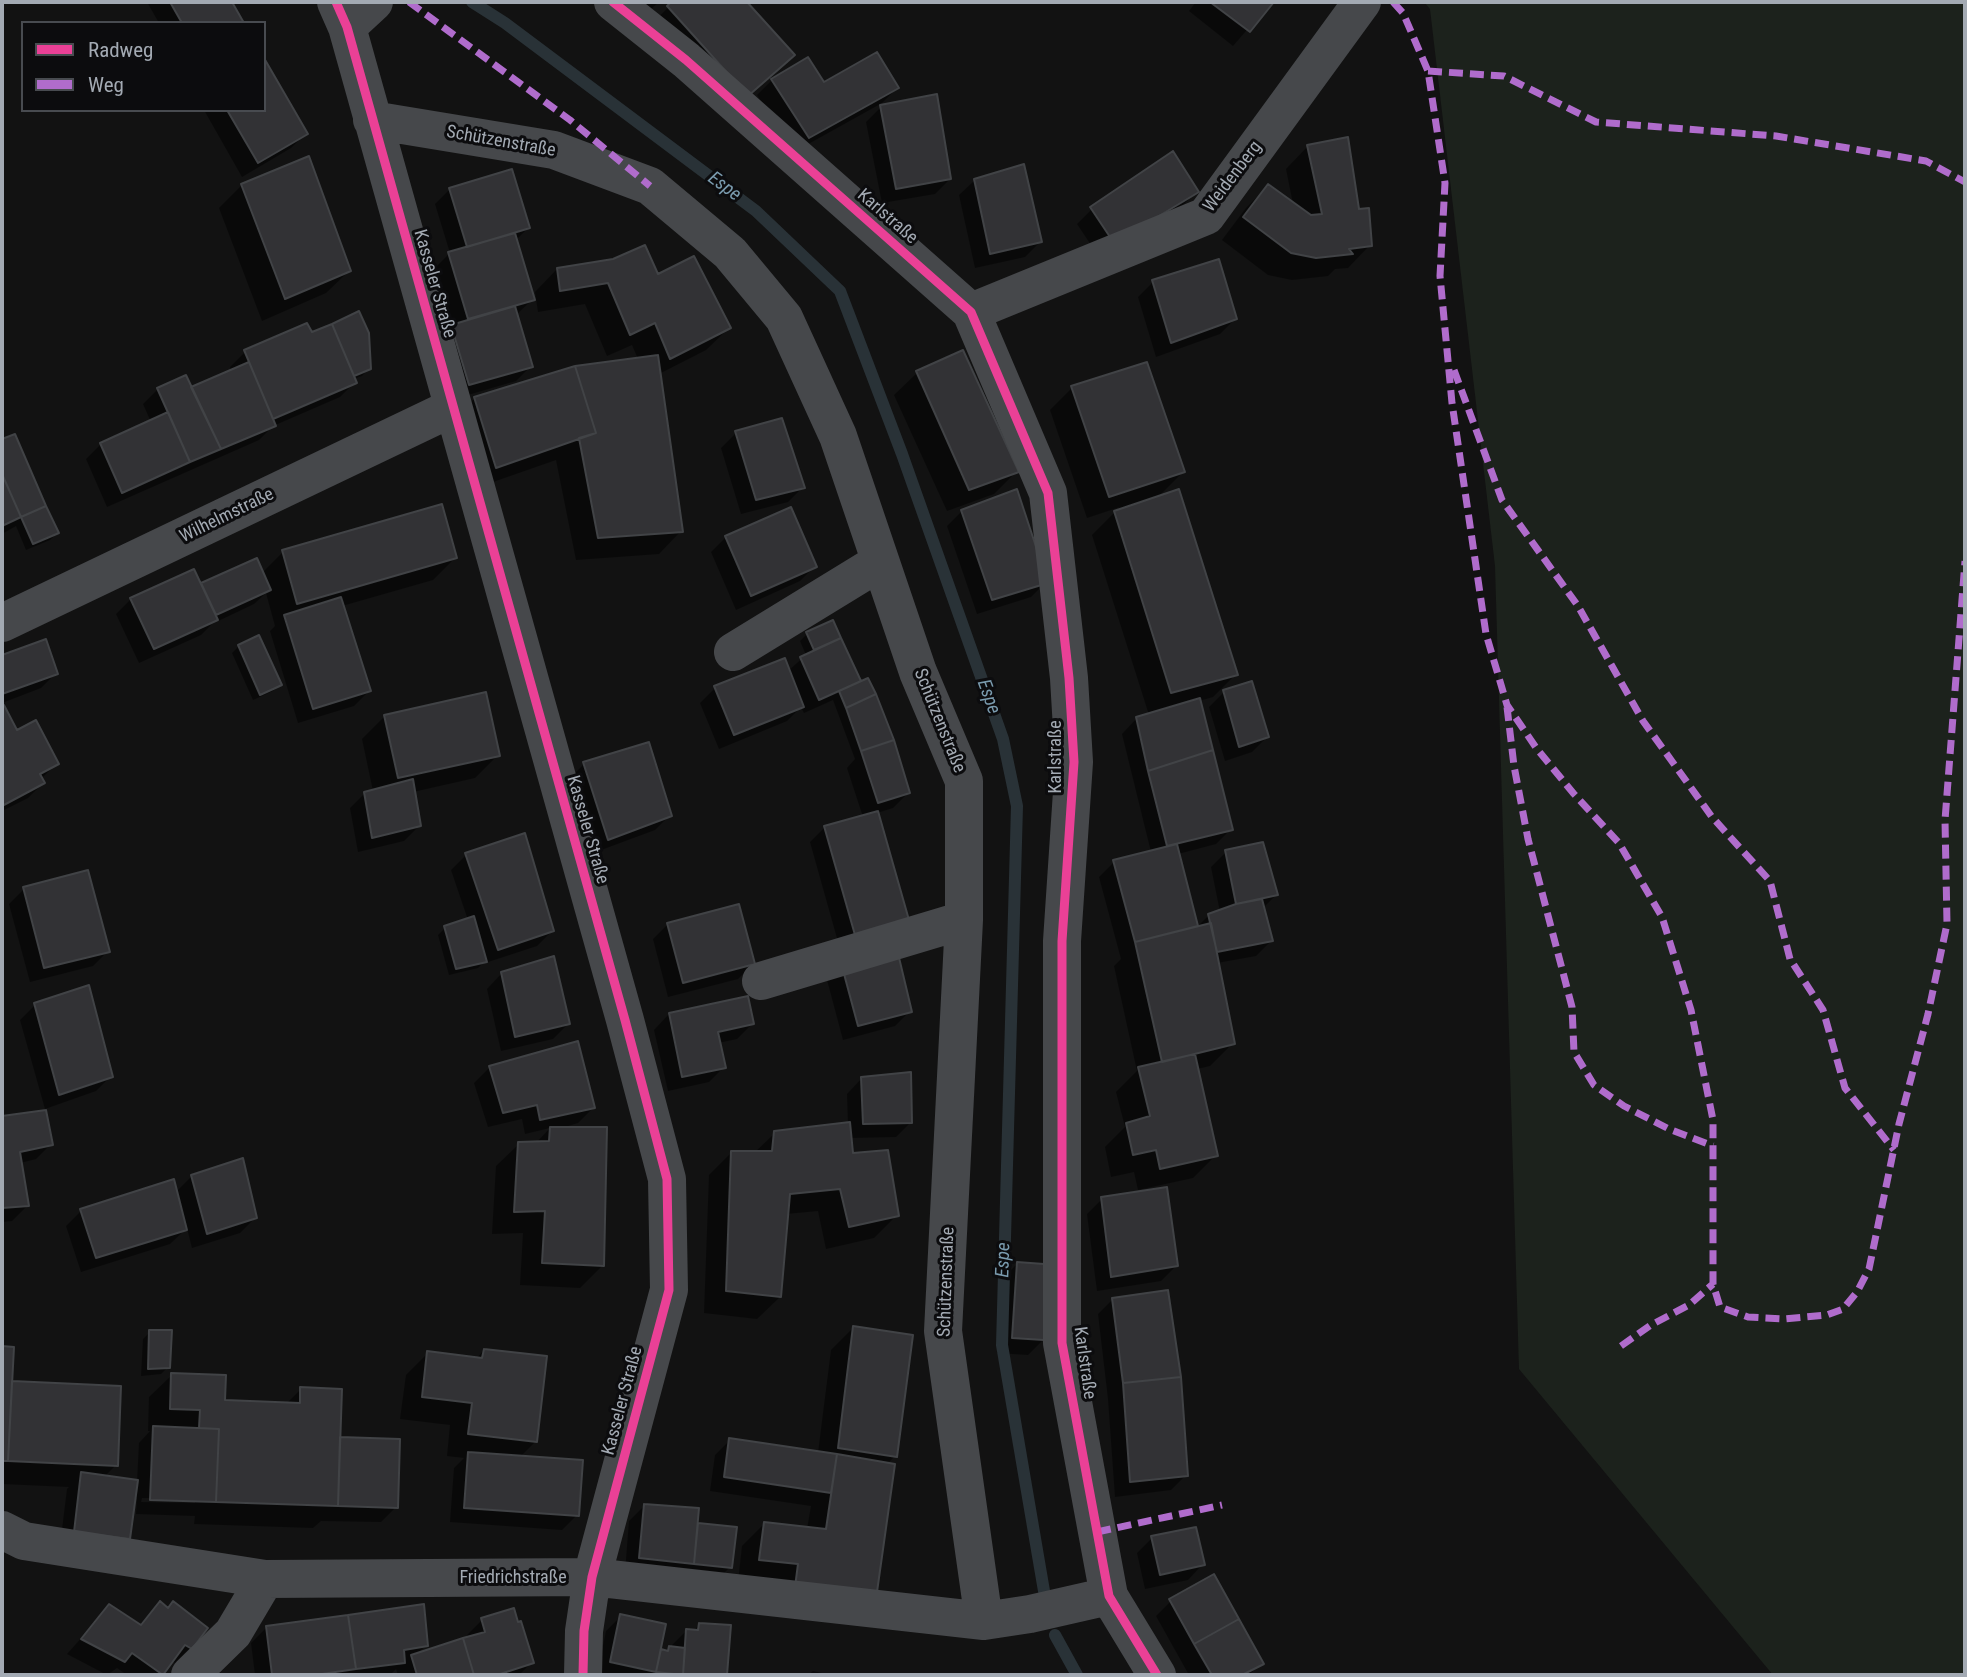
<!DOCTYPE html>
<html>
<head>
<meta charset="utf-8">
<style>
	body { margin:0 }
	#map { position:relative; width:1967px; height:1677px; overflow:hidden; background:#121212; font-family:"Roboto Condensed",sans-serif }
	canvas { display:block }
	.frame { position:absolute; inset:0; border:4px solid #a3aab3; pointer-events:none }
	.legend { position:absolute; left:21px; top:21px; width:245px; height:91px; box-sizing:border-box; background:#0c0c0e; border:2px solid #484b50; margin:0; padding:9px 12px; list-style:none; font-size:21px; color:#a3aab3 }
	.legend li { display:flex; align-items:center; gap:14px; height:35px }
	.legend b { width:35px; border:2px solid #484b50 }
</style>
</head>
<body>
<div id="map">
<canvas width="1967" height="1677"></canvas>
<div class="frame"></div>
<ul class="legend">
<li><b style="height:9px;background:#ea4096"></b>Radweg</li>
<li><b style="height:9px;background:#b06ccc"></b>Weg</li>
</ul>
</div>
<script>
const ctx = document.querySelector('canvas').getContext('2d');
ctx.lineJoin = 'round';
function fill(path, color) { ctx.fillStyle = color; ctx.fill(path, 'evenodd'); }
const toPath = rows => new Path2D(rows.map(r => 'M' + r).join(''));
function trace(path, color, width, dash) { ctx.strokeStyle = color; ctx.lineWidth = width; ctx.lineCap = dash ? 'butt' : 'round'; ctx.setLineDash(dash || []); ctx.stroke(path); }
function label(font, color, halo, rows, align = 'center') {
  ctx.font = font + ' "Roboto Condensed",sans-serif'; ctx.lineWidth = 6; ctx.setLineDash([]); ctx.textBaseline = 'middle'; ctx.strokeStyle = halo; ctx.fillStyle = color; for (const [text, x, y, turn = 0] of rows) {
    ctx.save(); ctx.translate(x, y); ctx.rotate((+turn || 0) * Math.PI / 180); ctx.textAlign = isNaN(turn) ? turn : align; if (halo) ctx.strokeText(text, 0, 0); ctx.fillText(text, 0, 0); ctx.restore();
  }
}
const green = toPath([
	[1424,2,1965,2,1965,1675,1773,1675,1519,1369,1495,566,1430,9]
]);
const shadow = toPath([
	[147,2,230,2,242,23,159,23],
	[642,2,659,2,650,10],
	[674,2,745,2,792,55,725,118,645,30],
	[1196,2,1271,2,1233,46,1189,11],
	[772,80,823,84,897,88,882,103,794,152,757,95],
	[881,107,950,179,935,194,882,203,866,122],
	[204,110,264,110,306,133,291,148,242,177],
	[1308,146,1358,211,1370,245,1348,268,1335,269,1328,276,1292,280,1268,275,1222,240,1246,208,1268,186,1293,204,1286,169],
	[975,180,1040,242,1025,257,975,268,959,195],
	[242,185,349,271,326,293,262,321,219,208],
	[450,189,528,228,515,241,533,299,516,315,531,366,516,381,454,399,437,341,451,327,434,269,450,253,435,204],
	[1196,192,1181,207,1099,257,1077,224,1092,209],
	[557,269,658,276,729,328,706,350,659,374,681,531,659,554,576,560,556,460,473,489,452,421,475,398,638,359,632,345,607,356,585,304,538,312,535,292],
	[1153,282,1235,319,1220,334,1156,357,1138,297],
	[307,325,311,335,369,368,362,376,353,379,355,382,340,397,273,426,259,440,107,507,86,459,101,444,151,422,143,404,158,389,185,377,190,389,231,371,230,367,245,352],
	[917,373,1017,471,994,494,947,511,894,395],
	[1072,388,1183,472,1156,499,1236,674,1213,697,1199,701,1231,829,1216,844,1178,854,1197,927,1209,915,1220,912,1211,867,1226,852,1276,895,1263,908,1271,941,1256,956,1217,963,1233,1043,1210,1066,1197,1069,1216,1155,1193,1178,1138,1190,1134,1172,1111,1177,1105,1147,1125,1127,1116,1092,1137,1071,1114,966,1121,959,1099,877,1114,862,1151,852,1122,734,1137,718,1149,715,1092,535,1120,507,1087,518,1050,410],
	[736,433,803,487,788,502,741,514,721,448],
	[14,436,57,533,50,540,26,550,16,526,2,534,2,441],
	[962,511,1046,582,1031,597,977,614,947,526],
	[726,537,815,566,800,581,736,610,711,552],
	[283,552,455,558,433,580,342,606,369,691,354,706,298,723,270,631,275,626,266,593,254,604,212,624,201,635,139,663,116,614,131,599,200,586,256,560,262,573],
	[832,622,859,681,853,686,908,793,893,808,877,813,907,920,840,949,810,842,825,827,863,817,847,768,855,759,833,700,804,713,801,707,787,721,719,749,700,703,715,688,788,671,806,655,800,641,807,634],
	[44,641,56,673,41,688,2,703,2,657],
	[239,646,280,684,273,691,253,700,232,653],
	[1224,692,1267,737,1252,752,1225,761,1209,707],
	[2,708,16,732,57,763,41,779,43,783,28,798,2,811],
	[385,716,498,755,475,778,413,792,419,826,404,841,358,852,350,808,365,793,373,791,362,739],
	[584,764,670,815,655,830,593,853,569,779],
	[466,855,552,931,537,946,482,964,478,968,449,975,438,935,445,928,468,920,451,870],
	[24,889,108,951,93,966,30,982,9,904],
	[668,924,753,964,738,979,668,997,653,939],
	[841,961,910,1011,895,1026,843,1040,826,976],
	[502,973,568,1024,553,1039,501,1051,487,989],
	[35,1005,111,1076,96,1091,45,1109,20,1020],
	[669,1014,752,1024,737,1039,718,1043,724,1067,709,1082,668,1091,654,1030],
	[577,1043,593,1108,578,1123,558,1129,602,1266,580,1288,520,1285,523,1233,492,1234,496,1166,519,1144,536,1143,550,1128,525,1134,522,1119,488,1127,474,1083,489,1068],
	[862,1078,911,1122,896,1137,850,1138,851,1155,897,1215,874,1238,826,1249,818,1211,786,1214,780,1297,757,1319,704,1313,709,1175,731,1153,754,1153,775,1133,848,1124,847,1094],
	[44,1112,51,1144,36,1159,20,1163,27,1206,12,1221,2,1222,2,1118],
	[192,1176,255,1218,240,1233,192,1248,187,1228,170,1244,81,1272,66,1226,81,1211,176,1192],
	[1102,1199,1176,1266,1161,1281,1097,1291,1087,1214],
	[1017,1264,1043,1340,1028,1355,997,1353,1002,1279],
	[1113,1299,1186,1475,1171,1490,1115,1497,1108,1399,1098,1314],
	[853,1328,895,1456,887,1464,874,1598,738,1582,742,1546,765,1523,807,1529,811,1506,710,1491,715,1455,730,1440,818,1453,831,1350],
	[150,1332,168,1367,161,1374,141,1376,143,1339],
	[2,1348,13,1349,11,1383,116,1465,104,1477,137,1482,139,1443,150,1431,148,1431,149,1397,172,1375,223,1401,286,1404,301,1389,338,1439,396,1507,381,1522,321,1521,313,1528,194,1524,195,1516,136,1514,137,1498,134,1497,60,1546,67,1489,69,1487,2,1484],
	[142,1498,195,1499,195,1503,141,1502],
	[484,1350,535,1442,520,1457,577,1515,562,1530,450,1522,454,1468,464,1458,447,1456,450,1425,400,1419,406,1375,428,1353,476,1359],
	[644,1506,696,1527,699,1524,730,1567,723,1574,625,1572,629,1521],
	[1152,1538,1203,1564,1188,1580,1145,1589,1137,1553],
	[1171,1601,1261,1663,1249,1675,1189,1675,1156,1616],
	[160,1603,205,1629,190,1648,175,1663,172,1660,160,1675,127,1675,117,1668,107,1675,67,1654,109,1607,139,1626],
	[513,1610,532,1662,519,1675,398,1675,396,1669,390,1675,255,1675,251,1643,266,1628,426,1645,416,1655,468,1639,467,1635,482,1620],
	[621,1616,658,1655,661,1651,666,1652,672,1648,672,1645,687,1630,693,1631,699,1625,729,1627,726,1675,597,1675,606,1631],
	[813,1671,831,1675,808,1675]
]);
const stream = toPath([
	[472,2,505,23,756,211,840,291,902,454,1003,739,1017,806,1002,1345,1044,1591],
	[1055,1635,1077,1675]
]);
const building = toPath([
	[170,2,232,2,244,23,182,23,170,2],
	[671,2,747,2,795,55,748,96,667,6,671,2],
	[1210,2,1274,2,1250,32,1210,2],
	[877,52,899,88,809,138,771,79,808,57,824,82,877,52],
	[264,58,308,134,258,163,227,110,264,110,264,58],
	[937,94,951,179,896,189,880,105,937,94],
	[1348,137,1359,209,1369,208,1372,246,1349,249,1353,254,1316,258,1291,253,1243,217,1268,184,1311,215,1322,214,1307,145,1348,137],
	[1173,151,1199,192,1114,243,1090,207,1173,151],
	[309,156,351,271,285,299,241,184,309,156],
	[1024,164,1042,242,990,254,974,179,1024,164],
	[512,169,530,228,467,247,449,188,512,169],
	[515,233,535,300,468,319,448,252,515,233],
	[645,245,658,274,694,256,731,328,670,359,655,323,630,335,608,283,560,291,557,268,613,259,645,245],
	[1219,259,1237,319,1171,343,1152,280,1219,259],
	[515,306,533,367,469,385,451,325,515,306],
	[359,311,369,333,371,369,354,376,332,324,359,311],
	[307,323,312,332,332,324,357,383,273,419,244,350,307,323],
	[963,350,1019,472,969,490,916,371,963,350],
	[658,355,683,532,598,538,579,438,596,433,575,366,658,355],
	[249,362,276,426,221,449,191,387,249,362],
	[1147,362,1185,472,1109,497,1071,386,1147,362],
	[575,366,596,433,496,468,474,397,575,366],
	[186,375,221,449,190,462,157,388,186,375],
	[168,412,190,462,122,493,100,443,168,412],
	[782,418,805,488,756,500,735,431,782,418],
	[15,434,46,506,21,517,2,474,2,439,15,434],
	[2,474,21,517,2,526,2,474],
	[1017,489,1048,583,992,600,961,510,1017,489],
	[1179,489,1238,675,1171,693,1114,511,1179,489],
	[442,504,457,558,297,604,282,550,442,504],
	[46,506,59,533,33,544,21,517,46,506],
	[791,507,817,567,751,596,725,536,791,507],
	[257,558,271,590,216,615,201,583,257,558],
	[194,569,218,620,154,649,130,598,194,569],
	[341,597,371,691,313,709,284,615,341,597],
	[833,620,841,638,814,650,806,632,833,620],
	[259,635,282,685,260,695,238,645,259,635],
	[841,638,861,681,819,700,800,657,841,638],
	[46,639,58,674,2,694,2,655,46,639],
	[785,658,804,707,734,735,714,686,785,658],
	[868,678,876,694,846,708,839,691,868,678],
	[1252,681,1269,737,1239,747,1223,690,1252,681],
	[486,692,500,756,398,778,384,715,486,692],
	[876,694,894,740,861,751,846,708,876,694],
	[1200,698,1213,750,1148,771,1136,717,1200,698],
	[4,705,17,730,36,720,59,764,40,774,45,783,2,806,2,706,4,705],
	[894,740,910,793,878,803,861,751,894,740],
	[649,742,672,816,608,840,583,762,649,742],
	[1213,750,1233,830,1167,846,1148,771,1213,750],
	[413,779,421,826,372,838,364,792,413,779],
	[878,811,909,920,855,935,824,826,878,811],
	[525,833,554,931,498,950,465,853,525,833],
	[1263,842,1278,895,1236,904,1225,850,1263,842],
	[1177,844,1198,926,1135,942,1113,860,1177,844],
	[88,870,110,952,44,968,23,887,88,870],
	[1262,899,1273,941,1217,952,1208,914,1236,904,1262,899],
	[739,904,755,964,683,983,667,923,739,904],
	[474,916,487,962,456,969,444,926,474,916],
	[1211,923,1235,1044,1162,1062,1135,942,1211,923],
	[896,945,912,1012,858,1026,840,959,896,945],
	[554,956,570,1024,515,1037,501,972,554,956],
	[89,985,113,1077,59,1095,34,1003,89,985],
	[748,996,754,1024,718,1032,726,1068,682,1077,669,1013,748,996],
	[578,1041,595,1108,540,1120,537,1105,503,1113,489,1066,578,1041],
	[1195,1054,1218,1156,1160,1169,1156,1150,1133,1155,1126,1123,1150,1116,1138,1067,1195,1054],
	[911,1072,912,1123,863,1124,861,1077,911,1072],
	[46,1110,53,1145,20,1152,29,1206,2,1208,2,1116,46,1110],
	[850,1122,853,1153,888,1150,899,1216,849,1227,840,1189,790,1194,781,1297,726,1291,731,1151,772,1151,774,1131,850,1122],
	[550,1127,607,1127,604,1266,542,1263,545,1211,514,1212,518,1142,549,1141,550,1127],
	[243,1158,257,1218,207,1234,191,1175,243,1158],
	[174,1179,187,1230,96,1258,80,1209,174,1179],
	[1167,1187,1178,1266,1111,1277,1101,1197,1167,1187],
	[1017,1262,1044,1264,1044,1340,1012,1338,1017,1262],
	[1168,1290,1181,1377,1123,1383,1112,1298,1168,1290],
	[853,1326,913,1335,897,1457,838,1448,853,1326],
	[149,1330,172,1330,170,1368,148,1369,149,1330],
	[2,1346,14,1347,8,1461,2,1461,2,1346],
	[484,1349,547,1356,537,1442,468,1434,472,1403,422,1397,427,1351,482,1358,484,1349],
	[171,1373,226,1375,225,1400,300,1403,300,1387,342,1389,338,1506,216,1502,219,1429,199,1428,200,1410,170,1409,171,1373],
	[1181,1377,1188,1476,1130,1482,1123,1383,1181,1377],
	[12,1381,121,1386,118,1466,8,1461,12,1381],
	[153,1426,219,1429,216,1502,150,1500,153,1426],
	[340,1437,400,1439,398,1508,338,1506,340,1437],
	[729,1438,837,1454,831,1493,724,1477,729,1438],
	[468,1452,583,1460,579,1516,464,1508,468,1452],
	[837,1454,895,1464,876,1599,795,1587,798,1564,759,1560,764,1522,826,1529,837,1454],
	[81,1472,138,1480,130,1539,74,1532,81,1472],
	[644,1504,699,1508,694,1564,639,1558,644,1504],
	[698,1523,737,1527,732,1568,694,1564,698,1523],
	[1196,1527,1205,1565,1160,1575,1151,1536,1196,1527],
	[1214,1574,1239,1619,1194,1644,1169,1599,1214,1574],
	[160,1601,168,1608,173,1601,208,1628,192,1649,185,1645,163,1675,132,1653,125,1662,81,1639,109,1604,141,1625,160,1601],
	[424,1604,428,1646,404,1650,405,1663,356,1669,348,1615,424,1604],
	[514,1608,518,1622,521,1621,534,1663,497,1675,474,1675,463,1638,485,1632,481,1618,514,1608],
	[620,1614,666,1624,656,1672,610,1662,620,1614],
	[348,1615,356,1669,315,1675,272,1675,266,1626,348,1615],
	[1239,1619,1264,1664,1242,1675,1212,1675,1194,1644,1239,1619],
	[699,1623,731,1625,727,1675,683,1675,686,1629,698,1630,699,1623],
	[463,1638,474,1675,417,1675,411,1655,463,1638],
	[669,1646,685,1648,683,1675,656,1672,661,1649,668,1651,669,1646]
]);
const minor = toPath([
	[336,2,347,27,625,1020,667,1179,669,1290,592,1577,584,1631,583,1675],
	[613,2,686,60,971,312,1048,493,1069,678,1074,762,1062,941,1062,1343,1109,1596,1157,1675],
	[347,27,374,2],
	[372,120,554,150,650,186,730,253,784,318,838,436,918,672,964,781,964,920,943,1331,984,1621],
	[971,312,1206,216,1362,2],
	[2,623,452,408],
	[733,652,880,562],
	[761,981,964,920],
	[2,1530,24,1541,265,1579,592,1577,984,1621,1030,1614,1109,1596],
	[190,1675,233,1633,265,1579]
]);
const quiet = toPath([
	[409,2,570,120,650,186],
	[1393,2,1403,13,1428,71,1445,183,1440,276,1452,403,1486,634,1507,705,1537,749,1574,794,1619,843,1662,917,1691,1010,1713,1120,1713,1284,1720,1307,1748,1317,1784,1319,1827,1315,1843,1309,1857,1292,1869,1269,1899,1124,1928,1014,1947,924,1945,820,1965,561],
	[1428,71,1504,76,1596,122,1776,136,1926,161,1965,182],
	[1454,370,1502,500,1578,606,1643,721,1712,817,1770,881,1790,959,1823,1010,1845,1088,1894,1150],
	[1507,707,1514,766,1528,839,1572,1007,1574,1052,1594,1085,1624,1106,1669,1129,1713,1146],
	[1621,1346,1651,1325,1689,1305,1713,1284],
	[1097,1532,1222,1505]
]);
const cycleway = toPath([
	[336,2,347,27,625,1020,667,1179,669,1290,592,1577,584,1631,583,1675],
	[613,2,686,60,971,312,1048,493,1069,678,1074,762,1062,941,1062,1343,1109,1596,1157,1675]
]);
const streetNames = [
	["Schützenstraße",501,142,10],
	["Weidenberg",1233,177,-53],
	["Karlstraße",887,217,41],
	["Kasseler Straße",434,284,74],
	["Wilhelmstraße",227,516,-26],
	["Schützenstraße",939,721,68],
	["Karlstraße",1056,757,-90],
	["Kasseler Straße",587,830,74],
	["Schützenstraße",947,1282,-88],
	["Karlstraße",1084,1363,82],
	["Kasseler Straße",623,1401,-75],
	["Friedrichstraße",513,1578]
];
const waterNames = [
	["Espe",724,187,36],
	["Espe",988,697,70],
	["Espe",1004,1260,-88]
];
fill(green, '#1c221c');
fill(shadow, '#0007');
trace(stream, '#293237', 12);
fill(building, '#323235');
trace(building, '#414346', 2);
trace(minor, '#46484b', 38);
trace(quiet, '#b06ccc', 7, [14, 7]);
trace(cycleway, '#ea4096', 9);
label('18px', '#a3aab3', '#0c0c0e', streetNames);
label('italic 19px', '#7a9bae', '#0c0c0e', waterNames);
</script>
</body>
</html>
